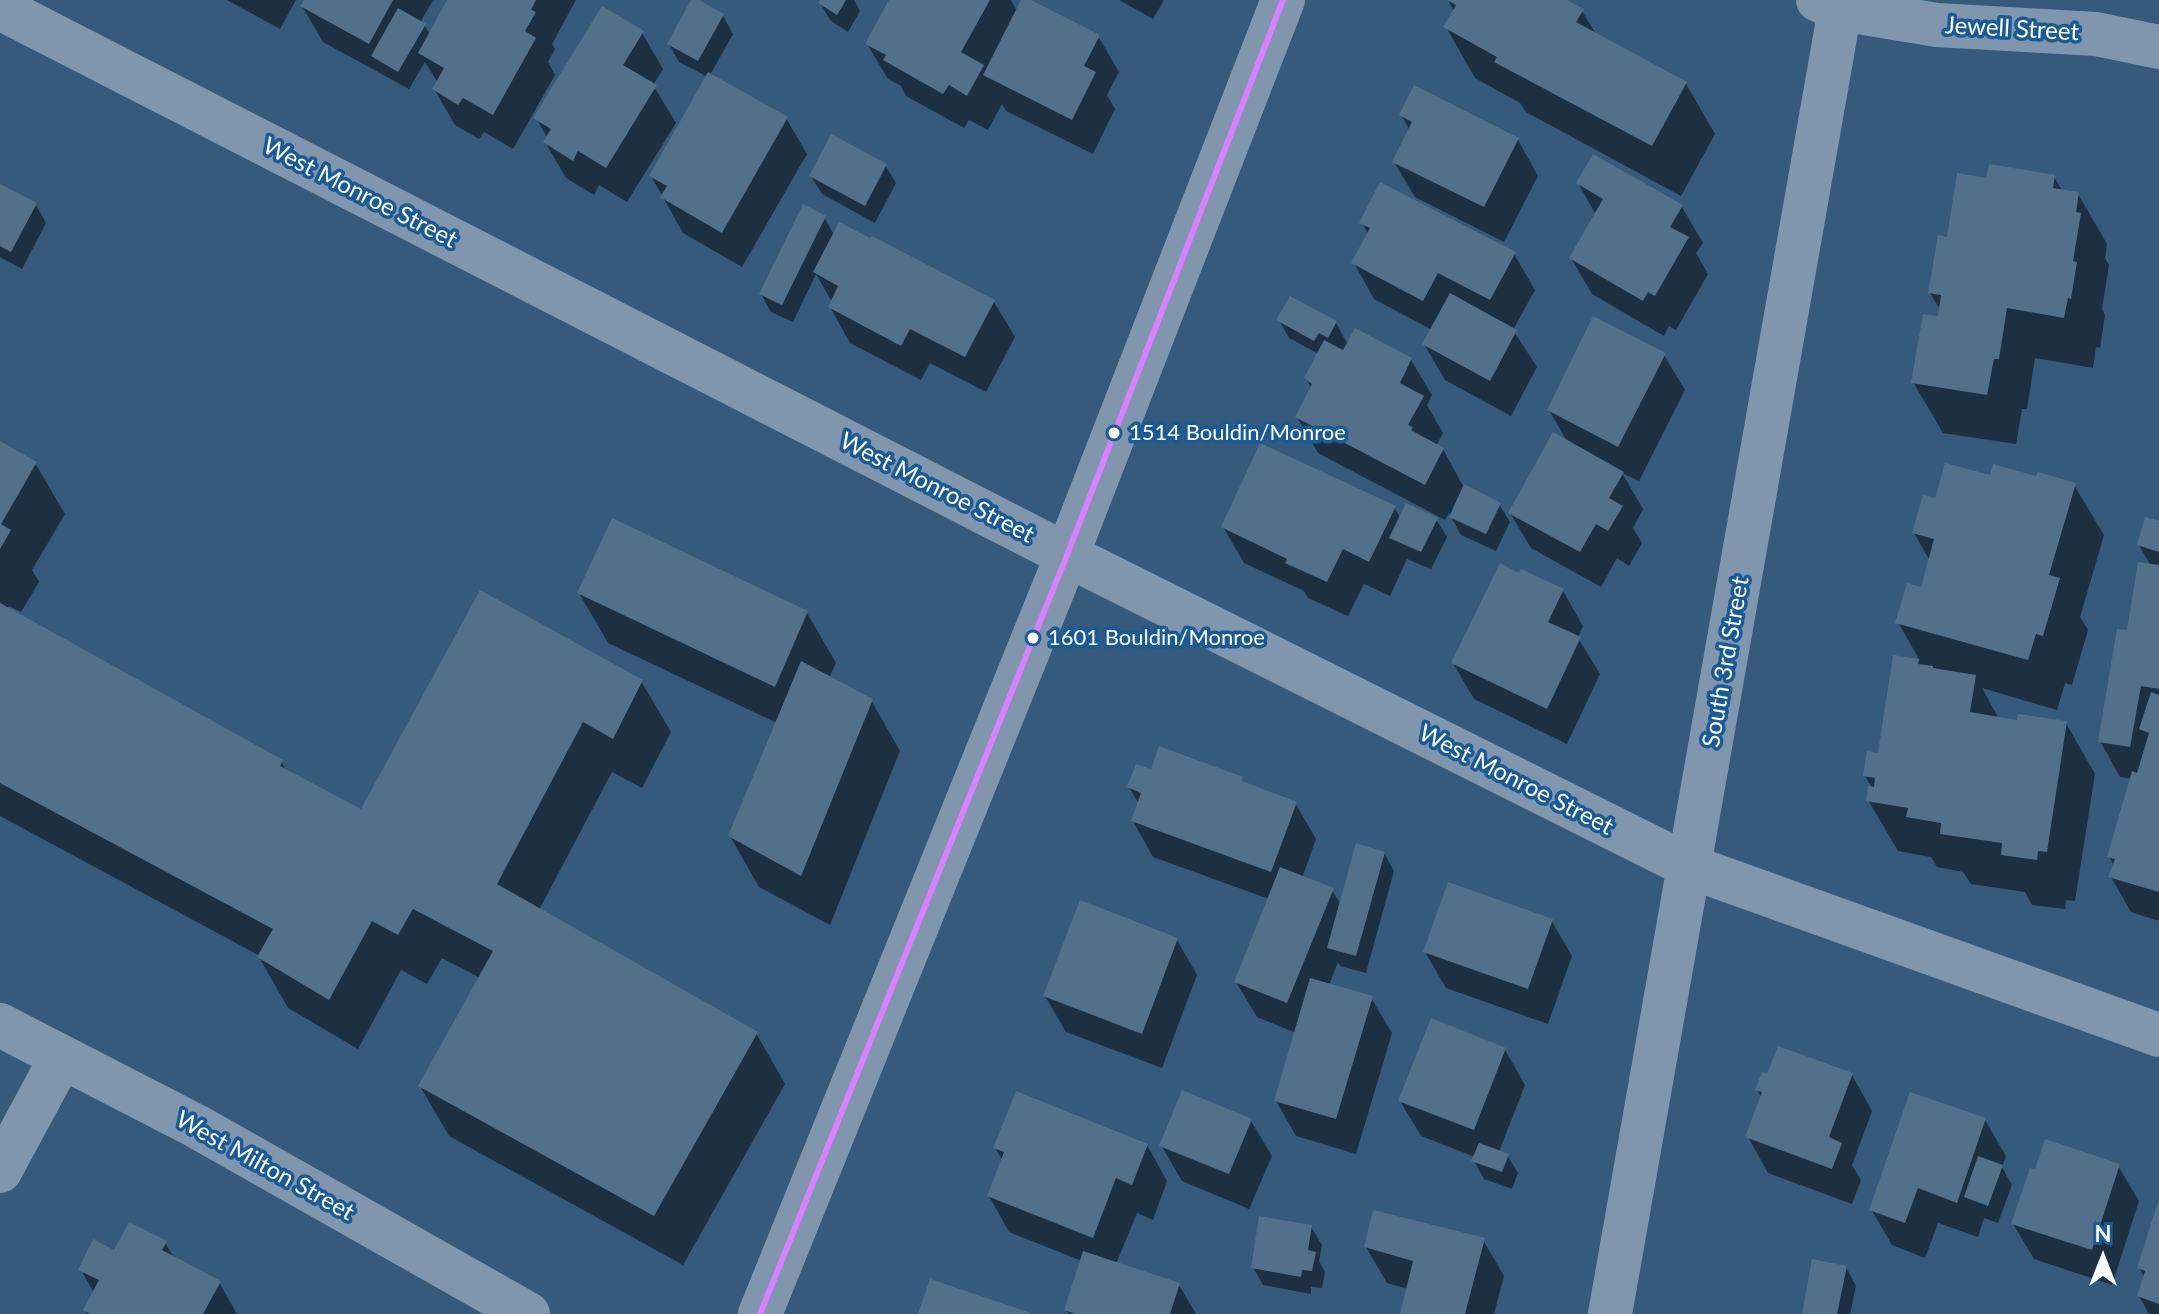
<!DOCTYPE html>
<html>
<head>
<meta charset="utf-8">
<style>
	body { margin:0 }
	#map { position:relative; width:2159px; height:1314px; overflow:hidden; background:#355a7b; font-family:Lato,sans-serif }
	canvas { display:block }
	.north { position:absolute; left:2063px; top:1218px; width:80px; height:80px; -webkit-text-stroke:6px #185b98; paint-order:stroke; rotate:0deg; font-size:22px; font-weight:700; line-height:32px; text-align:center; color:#fff }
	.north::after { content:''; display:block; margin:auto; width:28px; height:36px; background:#fff; clip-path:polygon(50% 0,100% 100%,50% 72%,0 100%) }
</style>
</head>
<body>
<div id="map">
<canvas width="2159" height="1314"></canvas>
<div class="north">N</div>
</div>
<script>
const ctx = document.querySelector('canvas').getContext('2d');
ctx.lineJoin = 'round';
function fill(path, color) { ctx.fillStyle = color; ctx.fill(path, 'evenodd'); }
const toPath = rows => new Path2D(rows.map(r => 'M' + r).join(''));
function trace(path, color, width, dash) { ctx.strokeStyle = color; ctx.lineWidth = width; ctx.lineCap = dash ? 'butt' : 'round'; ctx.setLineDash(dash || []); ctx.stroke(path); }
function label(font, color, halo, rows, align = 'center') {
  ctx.font = font + ' Lato,sans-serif'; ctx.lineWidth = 7; ctx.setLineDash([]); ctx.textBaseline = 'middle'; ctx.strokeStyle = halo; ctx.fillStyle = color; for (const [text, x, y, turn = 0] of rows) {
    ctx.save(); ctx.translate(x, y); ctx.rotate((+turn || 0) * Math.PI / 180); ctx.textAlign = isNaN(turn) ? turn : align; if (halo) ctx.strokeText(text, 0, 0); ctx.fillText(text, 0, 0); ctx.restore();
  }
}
const shadow = toPath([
	[227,0,296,0,280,29],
	[306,0,433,0,420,23,425,26,430,35,449,0,576,0,552,44,555,49,548,62,555,75,513,149,484,132,479,139,455,125,434,89,438,83,425,62,409,89,323,42,302,6],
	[694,0,723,16,733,34,710,75,786,118,807,154,742,267,683,233,651,176,708,77,679,62,669,44],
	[822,0,854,0,860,11,848,32,831,21,820,3],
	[891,0,1011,0,1017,11,1023,0,1027,0,1098,36,1119,72,1107,95,1115,109,1093,154,1006,111,1002,104,988,130,969,120,964,128,906,96,901,86,888,79,867,44],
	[1119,0,1164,0,1153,19],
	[1448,0,1562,0,1582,11,1597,36,1686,84,1715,134,1681,196,1526,112,1520,103,1475,78,1446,27,1454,11],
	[642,33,663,69,653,85,676,123,627,202,599,185,594,195,566,178,545,142,548,139,536,118],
	[1401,115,1518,140,1538,176,1504,242,1415,197,1394,162,1410,130],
	[1594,156,1682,207,1703,243,1696,253,1708,274,1676,330,1669,326,1664,336,1592,294,1571,258,1596,215,1578,183],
	[885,165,896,183,875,223,822,194,811,176],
	[2054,177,2063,192,2078,194,2107,244,2105,258,2109,265,2102,309,2105,315,2100,348,2096,347,2093,368,2035,358,2027,409,2022,409,2016,444,1943,433,1913,382,1940,319,1941,311,1930,293,1948,239,1988,180],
	[0,186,36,205,46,223,22,269,0,257],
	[824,217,834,235,994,302,1015,337,986,392,930,363,921,380,850,343,830,307,832,302,816,274,793,322,771,312,761,294],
	[1362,223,1514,254,1535,290,1513,330,1537,367,1511,416,1445,380,1424,344,1432,330,1374,299,1354,263,1369,235],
	[1279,320,1336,323,1348,345,1411,360,1432,395,1427,405,1443,433,1436,446,1443,449,1463,486,1499,504,1510,522,1496,551,1461,535,1449,513,1445,520,1318,453,1297,417,1312,389,1306,378,1319,354,1289,338],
	[1664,355,1685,390,1639,481,1622,473,1643,509,1633,528,1642,543,1629,566,1617,558,1601,587,1531,548,1510,513,1568,443,1549,410],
	[0,443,35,463,65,514,32,570,39,582,21,612,9,606,7,609,281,761,287,772,362,812,641,681,671,732,642,788,612,772,539,910,756,1033,785,1084,683,1265,449,1136,420,1086,480,978,442,958,427,984,401,970,358,1049,288,1008,259,957,260,956,0,816],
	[1991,478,2074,485,2104,535,2080,617,2088,630,2072,685,2065,683,2057,710,1982,688,1999,719,2066,723,2095,774,2075,901,2066,900,2065,909,2032,905,2025,892,1971,884,1963,872,1937,867,1931,857,1898,851,1868,800,1873,789,1865,776,1879,755,1894,657,1920,661,1898,622,1922,590,1930,561,1914,533,1937,501],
	[1394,507,1401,519,1436,519,1447,537,1431,569,1407,559,1390,596,1364,584,1348,616,1308,598,1304,591,1244,563,1223,527],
	[2159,523,2159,921,2131,912,2111,877,2114,866,2109,856,2132,779,2120,777,2100,741,2129,632,2151,566,2139,545],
	[1520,576,1563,591,1583,626,1578,638,1600,674,1567,744,1474,699,1453,663],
	[579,593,807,613,836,663,829,678,871,700,900,751,830,925,759,887,730,836,777,723,608,643],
	[1152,772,1241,779,1245,784,1295,803,1316,839,1302,878,1332,890,1341,905,1384,853,1394,871,1366,973,1340,966,1338,962,1329,985,1371,998,1392,1033,1356,1154,1296,1136,1276,1101,1296,1033,1257,1017,1236,982,1269,899,1153,857,1133,821,1139,804,1129,787],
	[1551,920,1572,956,1548,1024,1446,988,1425,952],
	[1177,940,1197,975,1162,1068,1066,1032,1045,996],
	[1505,1050,1525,1085,1499,1152,1507,1155,1518,1173,1512,1189,1484,1179,1474,1161,1475,1157,1421,1136,1400,1101],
	[1852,1075,1872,1111,1852,1165,1861,1180,1852,1204,1768,1173,1748,1137,1762,1098,1757,1090],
	[1985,1120,2006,1156,2002,1167,2012,1185,1998,1223,1984,1218,1978,1237,1938,1223,1925,1258,1892,1245,1871,1209],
	[1251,1121,1272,1156,1249,1209,1182,1181,1161,1145],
	[1147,1145,1167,1181,1153,1220,1137,1213,1116,1264,1179,1285,1196,1314,1069,1314,1066,1310,1082,1261,1009,1232,989,1196,1003,1161,995,1148],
	[2118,1166,2139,1201,2112,1285,2034,1259,2013,1224],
	[2159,1206,2159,1314,2149,1314,2139,1296,2144,1277,2139,1267],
	[1311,1227,1322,1245,1319,1261,1325,1272,1322,1288,1311,1287,1311,1294,1263,1285,1253,1267],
	[1483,1240,1504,1276,1494,1314,1402,1314,1408,1289,1387,1283,1366,1247],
	[165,1243,175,1259,219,1282,237,1314,87,1314,85,1310,94,1293,81,1270,115,1253],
	[1846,1267,1856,1286,1850,1314,1804,1314]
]);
const building = toPath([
	[304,0,393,0,369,44,300,6],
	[447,0,536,0,531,10,536,12,525,31,536,38,493,115,463,98,458,105,432,89,444,68,418,53],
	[691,0,699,0,724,14,698,61,667,44],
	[820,0,846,0,837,15,818,3],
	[889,0,990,0,961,52,984,65,967,96,949,85,943,94,883,60,886,55,865,44],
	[1021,0,1031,0,1100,35,1084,66,1096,72,1072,120,983,75],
	[1447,0,1567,0,1584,9,1576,22,1687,82,1652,146,1494,62,1497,57,1443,27,1456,5],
	[602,6,644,31,623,65,657,85,606,168,578,151,573,161,543,142,551,129,533,118],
	[398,8,426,24,398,72,371,56],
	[708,72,788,117,722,233,660,197,667,186,649,176],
	[1414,85,1519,138,1484,207,1392,162,1412,122,1399,115],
	[831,134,887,164,865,206,809,176],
	[1593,154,1683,205,1670,227,1689,237,1655,296,1648,292,1643,301,1569,258,1603,199,1576,183],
	[1989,164,2055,175,2053,188,2079,192,2076,212,2081,213,2073,261,2077,262,2071,299,2068,298,2064,318,2007,308,1999,359,1994,359,1987,395,1911,383,1923,314,1938,316,1941,295,1928,293,1938,235,1947,237,1957,173,1986,178],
	[1380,182,1516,252,1490,300,1438,273,1423,301,1351,263,1370,228,1359,223],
	[0,184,37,203,11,252,0,246],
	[803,204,826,216,782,305,759,294],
	[839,222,870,238,872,236,995,300,965,357,910,329,901,346,828,307,838,286,813,272],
	[1450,293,1517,330,1490,381,1422,344],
	[1290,296,1337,321,1328,338,1319,333,1314,341,1276,320],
	[1593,316,1666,353,1618,447,1547,410],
	[1355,328,1412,358,1400,383,1424,396,1408,425,1413,427,1411,430,1444,448,1425,485,1295,417,1312,384,1304,378,1324,340,1343,350],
	[1553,432,1624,472,1609,498,1623,506,1608,531,1596,524,1580,552,1508,513],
	[0,441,37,462,1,524,11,530,0,549],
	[1260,443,1396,506,1369,562,1343,549,1327,582,1285,563,1287,559,1221,527],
	[1945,463,1990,475,1993,464,2036,476,2038,472,2076,483,2049,575,2060,578,2043,636,2036,634,2028,660,1895,623,1907,583,1921,587,1934,539,1912,533,1923,495,1935,498],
	[1464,484,1501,503,1486,534,1449,517],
	[1406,503,1438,518,1421,552,1389,538],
	[2145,517,2159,521,2159,552,2137,545],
	[612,518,808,611,775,687,577,593],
	[2138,562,2159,565,2159,689,2141,686,2130,747,2098,742,2117,629,2127,630],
	[1500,563,1519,573,1521,569,1564,589,1548,622,1581,637,1547,709,1451,663],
	[480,590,643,680,613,739,583,722,497,884,758,1032,654,1216,418,1086,493,951,413,909,398,935,372,921,329,1000,257,957,273,929,0,783,0,603,283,760,280,766,361,809],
	[1893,655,1919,659,1918,664,1933,666,1933,668,1976,675,1970,712,2017,720,2018,714,2067,721,2047,852,2038,851,2037,860,2001,855,2002,843,1940,834,1941,823,1906,817,1908,808,1866,801,1868,786,1874,787,1875,778,1863,776,1867,751,1878,753],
	[801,661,873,699,801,876,728,836],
	[2151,692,2159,695,2159,892,2108,877,2115,859,2107,857,2132,771,2137,773,2149,733,2139,729],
	[1159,746,1243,777,1242,781,1297,802,1271,872,1131,821,1141,793,1127,787,1130,779,1136,764,1151,769],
	[1356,843,1385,852,1356,956,1327,948],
	[1280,867,1334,888,1287,1003,1234,982],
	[1448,882,1553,919,1528,989,1423,952],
	[1080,900,1178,938,1142,1034,1043,996],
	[1310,978,1373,996,1336,1119,1274,1101],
	[1431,1018,1506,1048,1474,1130,1398,1101],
	[1778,1046,1853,1073,1829,1137,1842,1143,1832,1169,1745,1137,1762,1092,1755,1090,1762,1072,1767,1074],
	[1182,1090,1252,1119,1229,1174,1159,1146],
	[1016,1091,1148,1144,1132,1185,1116,1178,1093,1238,987,1196,1004,1152,993,1148],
	[1910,1092,1986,1118,1957,1203,1918,1188,1905,1223,1869,1210],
	[2045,1139,2120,1164,2092,1250,2011,1224,2030,1168,2035,1169],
	[1479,1143,1509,1154,1502,1172,1471,1161],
	[1978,1156,2003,1165,1988,1206,1964,1197],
	[2158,1202,2159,1202,2159,1304,2137,1296,2145,1271,2137,1268],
	[1373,1210,1485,1238,1465,1314,1400,1314,1413,1261,1364,1247],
	[1259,1216,1312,1225,1308,1250,1316,1252,1312,1271,1302,1270,1301,1277,1251,1268],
	[129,1222,167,1241,162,1250,221,1281,203,1314,90,1314,83,1310,99,1280,78,1270,93,1239,114,1250],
	[1083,1251,1180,1283,1170,1314,1075,1314,1064,1310],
	[1812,1259,1847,1266,1837,1314,1802,1314],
	[930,1279,1031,1313,1031,1314,918,1314]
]);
const minor = toPath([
	[1818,0,1840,9,1937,25,2096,34,2159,47],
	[0,8,1067,555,1691,867,2159,1035],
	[0,1025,196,1126,528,1314],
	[0,1171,61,1058],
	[1610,1314,1840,9]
]);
const tertiary = toPath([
	[760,1314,1067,555,1283,0]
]);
const bus1 = toPath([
	[760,1314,1067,555,1283,0]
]);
const markers = [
	[1114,433,7,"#fff"],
	[1033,638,7,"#fff"]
];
const busNames = [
	["1514 Bouldin/Monroe",1129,433],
	["1601 Bouldin/Monroe",1048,638]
];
const streetNames = [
	["Jewell Street",2012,29,3],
	["West Monroe Street",360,193,27],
	["West Monroe Street",937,488,27],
	["South 3rd Street",1726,662,-80],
	["West Monroe Street",1516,780,27],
	["West Milton Street",265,1166,29]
];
fill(shadow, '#0007');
fill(building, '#52708a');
trace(minor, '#7f96ad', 44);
trace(tertiary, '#7f96ad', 44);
trace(bus1, '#d880ff', 6);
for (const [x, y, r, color] of markers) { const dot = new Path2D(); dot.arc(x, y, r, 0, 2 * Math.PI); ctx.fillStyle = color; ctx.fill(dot); trace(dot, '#185b98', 3); }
label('22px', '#fff', '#185b98', busNames, 'left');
label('24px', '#fff', '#185b98', streetNames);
</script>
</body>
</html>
